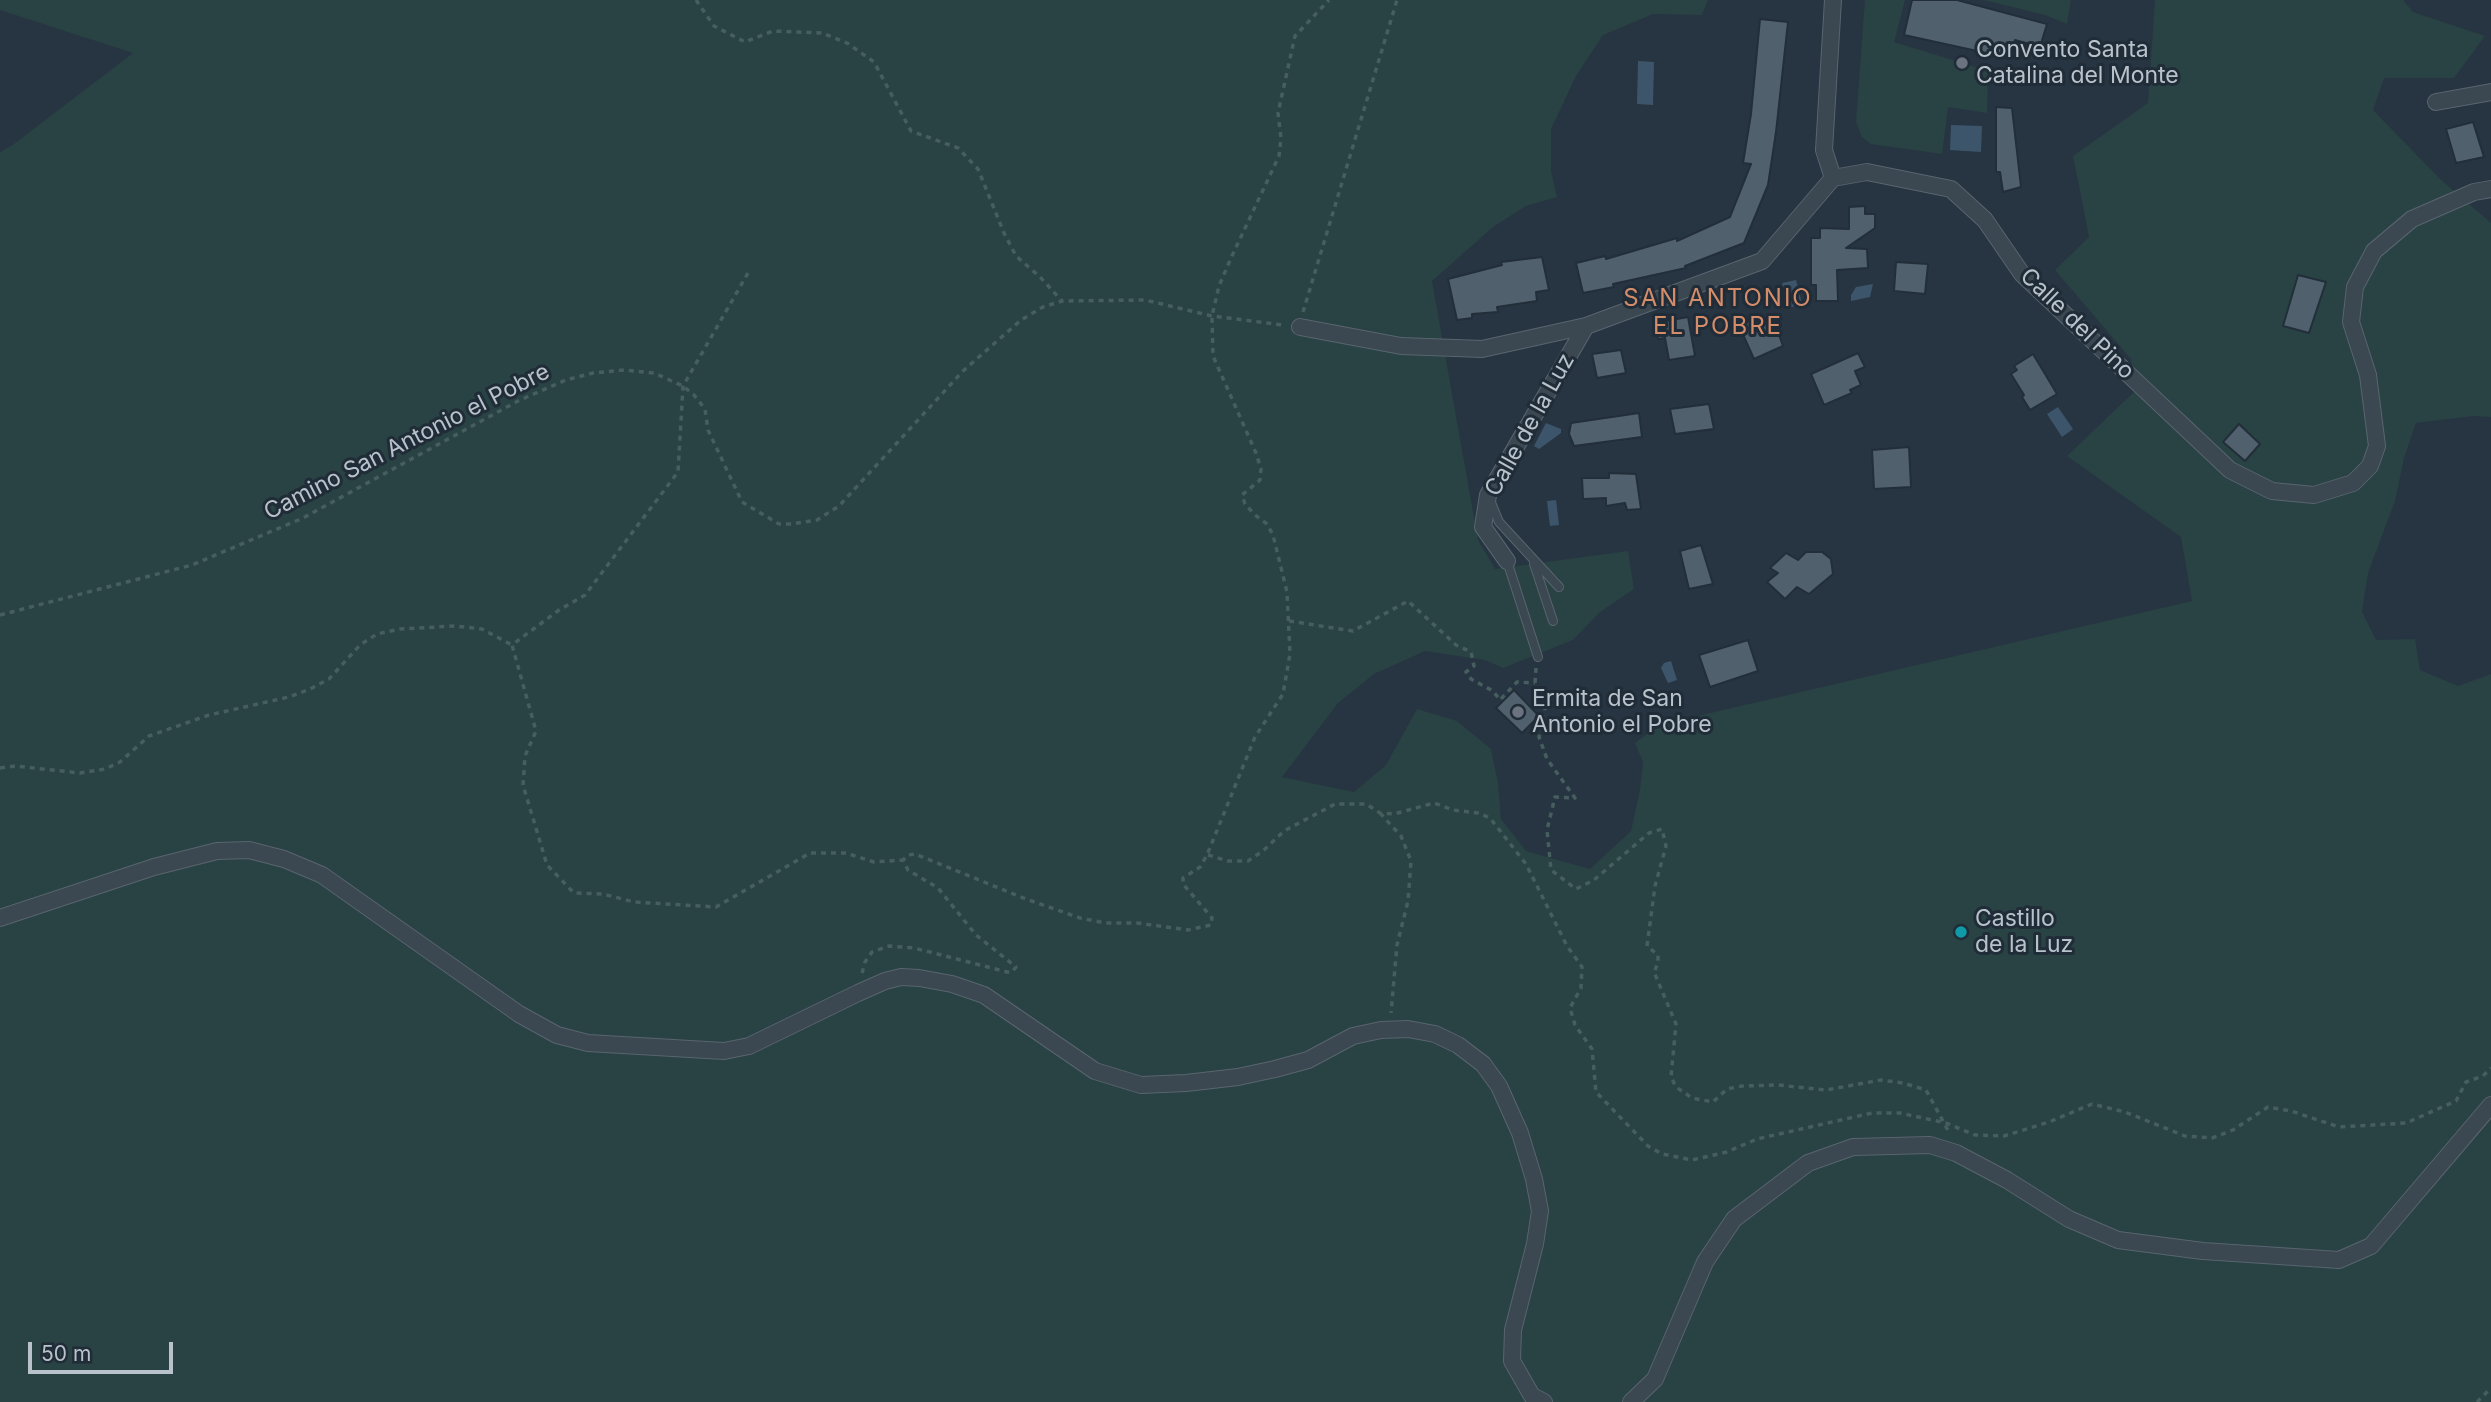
<!DOCTYPE html>
<html>
<head>
<meta charset="utf-8">
<style>
	body { margin:0 }
	#map { position:relative; width:2491px; height:1402px; overflow:hidden; background:#273542; font-family:Inter,sans-serif }
	canvas { display:block }
	.scale { position:absolute; left:28px; top:1342px; width:145px; height:32px; box-sizing:border-box; border:4px solid #b8c2cb; border-top:0; padding-left:9px; font-size:21px; line-height:24px; white-space:nowrap; color:#b8c2cb; -webkit-text-stroke:5px #202c37; paint-order:stroke }
</style>
</head>
<body>
<div id="map">
<canvas width="2491" height="1402"></canvas>
<div class="scale">50 m</div>
</div>
<script>
const ctx = document.querySelector('canvas').getContext('2d');
ctx.lineJoin = 'round';
function fill(path, color) { ctx.fillStyle = color; ctx.fill(path, 'evenodd'); }
const toPath = rows => new Path2D(rows.map(r => 'M' + r).join(''));
function trace(path, color, width, dash) { ctx.strokeStyle = color; ctx.lineWidth = width; ctx.lineCap = dash ? 'butt' : 'round'; ctx.setLineDash(dash || []); ctx.stroke(path); }
function label(font, color, halo, rows, align = 'center') {
  ctx.font = font + ' Inter,sans-serif'; ctx.lineWidth = 6; ctx.setLineDash([]); ctx.textBaseline = 'middle'; ctx.strokeStyle = halo; ctx.fillStyle = color; for (const [text, x, y, turn = 0] of rows) {
    ctx.save(); ctx.translate(x, y); ctx.rotate((+turn || 0) * Math.PI / 180); ctx.textAlign = isNaN(turn) ? turn : align; if (halo) ctx.strokeText(text, 0, 0); ctx.fillText(text, 0, 0); ctx.restore();
  }
}
const green = toPath([
	[0,0,1708,0,1702,15,1653,14,1603,35,1576,76,1551,129,1551,171,1557,197,1526,206,1493,227,1432,281,1478,540,1495,569,1628,551,1634,589,1600,612,1573,640,1503,668,1485,660,1425,651,1374,674,1338,703,1282,777,1354,792,1386,765,1417,709,1457,721,1491,749,1498,783,1501,819,1526,851,1590,869,1631,831,1640,790,1643,762,1635,743,1659,725,2192,601,2181,537,2067,456,2135,391,2131,359,2055,270,2089,237,2073,156,2148,103,2155,0,2403,0,2413,12,2485,36,2454,78,2384,78,2373,110,2439,178,2491,223,2491,417,2473,416,2416,423,2404,458,2395,501,2368,573,2362,612,2376,640,2415,639,2420,670,2458,686,2491,674,2491,1402,0,1402,0,152,14,144,133,53,0,10],
	[1865,0,1905,0,1894,42,1988,71,1987,113,1948,107,1942,154,1871,144,1862,137,1856,122],
	[1984,0,2071,0,2067,24,2045,15]
]);
const water = toPath([
	[1638,61,1654,62,1653,105,1637,104],
	[1951,125,1982,126,1981,152,1950,150],
	[1796,280,1802,304,1788,308,1782,283],
	[1873,284,1870,297,1851,301,1851,295,1856,287],
	[2058,407,2073,429,2062,437,2047,414],
	[1546,423,1561,429,1561,433,1539,449,1534,446],
	[1556,500,1559,525,1550,526,1547,501],
	[1671,661,1677,680,1668,683,1661,668,1664,663]
]);
const building = toPath([
	[1912,0,1957,0,2047,24,2040,47,2015,40,2009,58,1904,35,1912,0],
	[1760,19,1788,22,1776,132,1768,185,1744,243,1685,266,1686,268,1613,284,1614,287,1583,293,1576,263,1605,256,1606,259,1677,238,1677,241,1730,217,1751,164,1743,163,1751,114,1760,19],
	[1996,107,2012,108,2021,187,2003,192,2000,172,1996,172,1996,107],
	[2473,122,2484,157,2456,163,2446,129,2473,122],
	[1865,206,1865,214,1875,214,1875,228,1846,248,1867,249,1868,268,1837,270,1838,301,1816,301,1816,285,1811,285,1811,238,1820,238,1820,228,1849,229,1849,207,1865,206],
	[1542,257,1549,290,1536,292,1537,301,1497,307,1498,312,1472,314,1472,318,1457,320,1448,279,1502,265,1501,262,1542,257],
	[1896,262,1928,264,1925,294,1894,291,1896,262],
	[2298,275,2326,282,2309,333,2283,326,2298,275],
	[1688,317,1695,356,1669,360,1665,338,1658,339,1655,323,1688,317],
	[1755,318,1759,324,1773,318,1783,346,1754,359,1741,330,1745,329,1743,323,1755,318],
	[1621,350,1626,373,1597,378,1592,354,1621,350],
	[1858,353,1865,367,1855,371,1861,385,1850,390,1852,393,1824,405,1811,374,1858,353],
	[2033,354,2057,394,2030,410,2022,397,2024,395,2011,374,2017,370,2014,366,2033,354],
	[1709,404,1714,429,1675,434,1670,409,1709,404],
	[1639,413,1642,437,1574,446,1569,434,1571,423,1639,413],
	[2239,424,2260,444,2245,461,2223,442,2239,424],
	[1909,447,1911,487,1874,489,1872,450,1909,447],
	[1609,473,1636,474,1641,509,1627,510,1625,503,1606,506,1606,498,1583,499,1582,478,1609,478,1609,473],
	[1701,545,1713,584,1689,589,1680,551,1701,545],
	[1806,552,1822,552,1831,559,1833,574,1809,594,1797,587,1785,599,1767,582,1778,573,1770,568,1786,553,1798,560,1806,552],
	[1748,640,1758,671,1710,687,1699,655,1748,640],
	[1514,690,1539,716,1522,733,1496,708,1514,690]
]);
const path = toPath([
	[696,0,714,26,745,42,773,31,822,33,847,43,874,62,911,131,958,148,978,169,1004,233,1016,256,1040,277,1062,301],
	[748,273,683,386,678,472,585,595,559,610,512,645,536,731,525,756,523,785,547,865,574,893,603,894,634,902,716,907,810,853,846,853,874,862,903,860],
	[1303,312,1397,0],
	[0,615,192,565,303,518,518,401,566,380,593,373,624,370,654,373,683,386,694,395,705,409,708,430,742,502,779,524,791,524,817,520,839,506,963,371,1021,320,1043,307,1062,301,1145,300,1212,316,1283,325],
	[1289,621,1353,631,1408,601,1456,645,1471,652,1474,666,1466,672,1471,679,1493,691,1500,700,1517,682,1535,683],
	[1536,668,1535,683,1546,704,1539,737,1547,759,1575,798,1555,797,1547,830,1551,870,1576,889,1594,880,1649,833,1662,829,1666,846,1655,886,1647,946,1658,955,1658,963,1654,972,1676,1024,1671,1077,1676,1087,1692,1098,1713,1102,1727,1089,1742,1086,1778,1085,1826,1090,1881,1080,1903,1083,1926,1090,1950,1134],
	[0,768,15,766,80,773,105,769,120,762,149,736,209,715,289,697,310,689,329,679,360,645,377,634,400,629,455,626,482,629,512,645],
	[1380,813,1401,836,1411,861,1408,901,1397,945,1391,1013],
	[1208,855,1228,861,1248,861,1264,850,1284,831,1335,804,1366,804,1380,813,1394,814,1434,803,1453,810,1478,813,1490,818,1526,864,1567,946,1582,967,1581,988,1570,1008,1575,1025,1592,1049,1596,1092,1648,1146,1662,1154,1692,1160,1727,1152,1757,1139,1872,1113,1900,1113,1946,1123,1975,1135,2004,1136,2049,1122,2092,1104,2125,1112,2185,1136,2212,1138,2233,1130,2268,1107,2291,1111,2339,1127,2406,1123,2456,1101,2466,1082,2483,1076,2491,1068],
	[862,973,865,962,872,952,889,946,914,948,1007,972,1012,972,1016,967,976,935,938,888,908,870,903,860,908,855,915,854,1026,899,1080,918,1105,923,1137,923,1188,930,1211,925,1212,918,1183,884,1183,878,1200,867,1207,855,1255,737,1283,694,1290,654,1287,592,1273,535,1267,524,1255,515,1245,504,1242,495,1260,480,1261,469,1256,453,1213,356,1212,316,1219,286,1231,258,1279,156,1281,138,1278,113,1295,36,1329,0],
	[2477,1402,2491,1388]
]);
const lane = toPath([
	[1490,500,1499,522,1559,587],
	[1507,561,1538,657],
	[1534,564,1553,621]
]);
const street = toPath([
	[1833,0,1824,150,1833,178],
	[2436,102,2491,92],
	[1300,327,1401,346,1482,349,1586,326,1762,261,1833,178,1867,172,1951,189,1985,220,2022,274,2230,470,2272,491,2314,495,2353,483,2370,466,2377,446,2368,375,2351,322,2355,287,2374,251,2412,219,2474,192,2491,189],
	[1507,561,1483,527,1488,495,1586,326],
	[0,918,154,867,217,851,249,850,284,859,322,875,519,1014,557,1035,588,1043,724,1051,749,1046,858,993,885,981,901,977,919,978,952,984,984,995,1095,1071,1141,1085,1186,1083,1238,1077,1275,1069,1308,1060,1353,1036,1381,1030,1408,1029,1435,1034,1458,1045,1483,1064,1499,1086,1520,1133,1534,1179,1540,1211,1535,1244,1513,1330,1512,1361,1532,1396,1544,1402],
	[1631,1402,1655,1379,1705,1262,1734,1219,1808,1163,1853,1147,1930,1145,1956,1153,2007,1180,2069,1219,2118,1240,2203,1251,2339,1260,2371,1246,2491,1105]
]);
const markers = [
	[1962,63,7,"#6b7280"],
	[1518,712,7,"#6b7280"],
	[1961,932,7,"#0f9aa8"]
];
const poiNames = [
	["Convento Santa",1976,50],
	["Catalina del Monte",1976,76],
	["Ermita de San",1532,699],
	["Antonio el Pobre",1532,725],
	["Castillo",1975,919],
	["de la Luz",1975,945]
];
const streetNames = [
	["Calle del Pino",2077,324,44],
	["Calle de la Luz",1530,425,-61],
	["Camino San Antonio el Pobre",407,442,-27]
];
const neighbourhoodNames = [
	["SAN ANTONIO",1718,299],
	["EL POBRE",1718,327]
];
fill(green, '#294243');
fill(water, '#3d556a');
fill(building, '#50606d');
trace(building, '#222e39', 2);
trace(lane, '#59656f', 10);
trace(street, '#59656f', 18);
trace(path, '#475e5f', 3.5, [5, 5]);
trace(lane, '#3b4751', 8);
trace(street, '#3b4751', 16);
for (const [x, y, r, color] of markers) { const dot = new Path2D(); dot.arc(x, y, r, 0, 2 * Math.PI); ctx.fillStyle = color; ctx.fill(dot); trace(dot, '#202c37', 2.5); }
label('23px', '#b8c2cb', '#202c37', poiNames, 'left');
label('23px', '#b8c2cb', '#202c37', streetNames);
ctx.letterSpacing = '2px';
label('24px', '#d48d6a', '#202c37', neighbourhoodNames);
ctx.letterSpacing = '0px';
</script>
</body>
</html>
